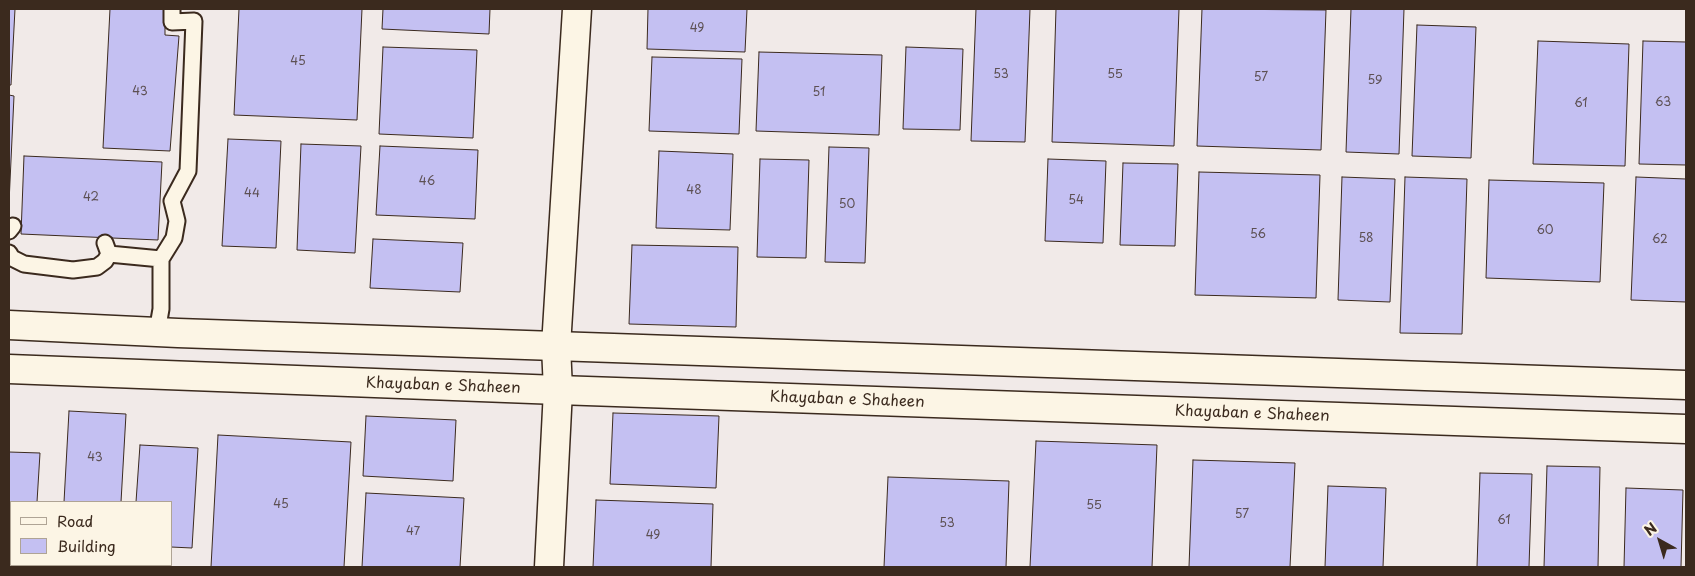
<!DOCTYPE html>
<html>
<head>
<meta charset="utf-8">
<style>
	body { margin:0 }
	#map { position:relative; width:1695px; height:576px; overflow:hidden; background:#f1eae8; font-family:"Playpen Sans",sans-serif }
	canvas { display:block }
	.frame { position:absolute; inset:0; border:10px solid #3b2a1e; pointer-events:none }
	.legend { position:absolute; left:10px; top:501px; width:162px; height:65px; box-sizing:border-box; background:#fcf5e5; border:1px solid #afa495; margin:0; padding:6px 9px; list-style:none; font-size:15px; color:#3b2a1e }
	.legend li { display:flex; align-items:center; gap:10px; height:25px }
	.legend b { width:25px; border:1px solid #afa495 }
	.north { position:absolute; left:1635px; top:516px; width:50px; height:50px; -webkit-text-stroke:4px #fcf5e5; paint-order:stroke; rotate:321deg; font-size:14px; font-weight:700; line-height:20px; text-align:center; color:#3b2a1e }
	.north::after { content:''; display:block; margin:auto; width:18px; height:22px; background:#3b2a1e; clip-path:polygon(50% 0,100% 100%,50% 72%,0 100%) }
</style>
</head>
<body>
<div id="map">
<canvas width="1695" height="576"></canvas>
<div class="frame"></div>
<ul class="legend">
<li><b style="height:6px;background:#fcf5e5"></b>Road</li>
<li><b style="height:14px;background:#c4c0f2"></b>Building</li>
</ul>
<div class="north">N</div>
</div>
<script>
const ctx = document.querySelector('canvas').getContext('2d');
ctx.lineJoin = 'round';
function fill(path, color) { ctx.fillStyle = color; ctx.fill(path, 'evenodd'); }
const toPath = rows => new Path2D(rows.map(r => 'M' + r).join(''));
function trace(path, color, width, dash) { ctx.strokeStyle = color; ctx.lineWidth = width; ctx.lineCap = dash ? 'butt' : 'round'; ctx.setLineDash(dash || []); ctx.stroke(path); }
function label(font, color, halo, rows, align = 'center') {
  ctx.font = font + ' "Playpen Sans",sans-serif'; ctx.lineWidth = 4.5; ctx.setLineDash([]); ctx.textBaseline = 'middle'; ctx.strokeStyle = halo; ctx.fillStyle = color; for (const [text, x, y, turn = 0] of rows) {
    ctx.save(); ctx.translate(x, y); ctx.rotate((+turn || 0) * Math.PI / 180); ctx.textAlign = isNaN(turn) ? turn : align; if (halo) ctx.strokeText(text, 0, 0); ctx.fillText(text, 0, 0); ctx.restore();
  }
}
const building = toPath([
	[9,9,15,9,11,85,9,85,9,9],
	[110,9,165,9,165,35,179,36,170,151,103,148,110,9],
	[239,9,362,9,357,120,234,115,239,9],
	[383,9,490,9,489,34,382,29,383,9],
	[648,9,747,9,745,52,647,49,648,9],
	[976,9,1030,9,1025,142,971,141,976,9],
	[1056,9,1179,9,1174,146,1052,142,1056,9],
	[1202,9,1326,10,1321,150,1197,146,1202,9],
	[1351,9,1404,9,1399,154,1346,152,1351,9],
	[1417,25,1476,27,1471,158,1412,156,1417,25],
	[1538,41,1629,44,1625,166,1533,164,1538,41],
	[1643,41,1686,42,1686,165,1639,164,1643,41],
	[383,47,477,50,473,138,379,134,383,47],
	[906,47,963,49,960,130,903,129,906,47],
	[759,52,882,55,879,135,756,131,759,52],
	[652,57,742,59,739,134,649,131,652,57],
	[9,95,14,96,9,203,9,95],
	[228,139,281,141,276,248,222,246,228,139],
	[301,144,361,146,355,253,297,250,301,144],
	[380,146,478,150,475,219,376,215,380,146],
	[829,147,869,148,865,263,825,262,829,147],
	[659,151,733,154,730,230,656,228,659,151],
	[24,156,162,162,158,240,21,234,24,156],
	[760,159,809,160,806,258,757,257,760,159],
	[1048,159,1106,161,1103,243,1045,241,1048,159],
	[1123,163,1178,164,1175,246,1120,245,1123,163],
	[1199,172,1320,175,1316,298,1195,295,1199,172],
	[1342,177,1395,179,1390,302,1338,300,1342,177],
	[1405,177,1467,179,1462,334,1400,333,1405,177],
	[1636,177,1686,179,1686,302,1631,300,1636,177],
	[1489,180,1604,183,1600,282,1486,278,1489,180],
	[373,239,463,243,460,292,370,288,373,239],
	[632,245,738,247,736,327,629,324,632,245],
	[69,411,126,414,121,502,64,502,69,411],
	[613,413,719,416,716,488,610,484,613,413],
	[366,416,456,420,453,481,363,476,366,416],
	[218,435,351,442,344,567,211,567,218,435],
	[1036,441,1157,445,1152,567,1030,567,1036,441],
	[140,445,198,448,192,548,171,547,171,502,136,502,140,445],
	[9,452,40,453,37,502,11,502,11,555,9,555,9,452],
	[1193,460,1295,463,1290,567,1189,567,1193,460],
	[1547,466,1600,467,1598,567,1544,567,1547,466],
	[1480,473,1532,474,1529,567,1477,567,1480,473],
	[888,477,1009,481,1006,567,884,567,888,477],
	[1328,486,1386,488,1383,567,1325,567,1328,486],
	[1626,488,1683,490,1681,567,1624,567,1626,488],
	[366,493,464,498,460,567,362,567,366,493],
	[596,500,713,504,711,567,593,567,596,500]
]);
const lane = toPath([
	[9,231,13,226],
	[105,243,109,254,161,259,161,309,157,332],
	[9,253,12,258,24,264,73,270,97,267,105,261,109,254],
	[161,259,174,238,177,221,172,201,188,171,194,21,172,22,172,9]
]);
const street = toPath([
	[549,567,558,390,556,346,577,9]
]);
const secondary = toPath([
	[9,325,178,333,1686,385],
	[9,369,558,390,1686,429]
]);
const numberNames = [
	["49",697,29],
	["45",298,62],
	["53",1001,75],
	["55",1115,75],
	["57",1261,78],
	["59",1375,81],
	["43",140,92],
	["51",819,93],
	["63",1663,103],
	["61",1581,104],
	["46",427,182],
	["48",694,191],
	["44",252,194],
	["42",91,198],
	["54",1076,201],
	["50",847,205],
	["60",1545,231],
	["56",1258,235],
	["58",1366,239],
	["62",1660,240],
	["43",95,458],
	["45",281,505],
	["55",1094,506],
	["57",1242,515],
	["61",1504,521],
	["53",947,524],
	["47",413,532],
	["49",653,536]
];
const streetNames = [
	["Khayaban e Shaheen",443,386,2],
	["Khayaban e Shaheen",847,400,2],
	["Khayaban e Shaheen",1252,414,2]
];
fill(building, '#c4c0f2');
trace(building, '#3b2a1e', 1);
trace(lane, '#3b2a1e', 19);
trace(street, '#3b2a1e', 31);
trace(secondary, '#3b2a1e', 31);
trace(lane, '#fcf5e5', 15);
trace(street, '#fcf5e5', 28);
trace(secondary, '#fcf5e5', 28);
label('12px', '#5d5053', null, numberNames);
label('15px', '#3b2a1e', '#fcf5e5', streetNames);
</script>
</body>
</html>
